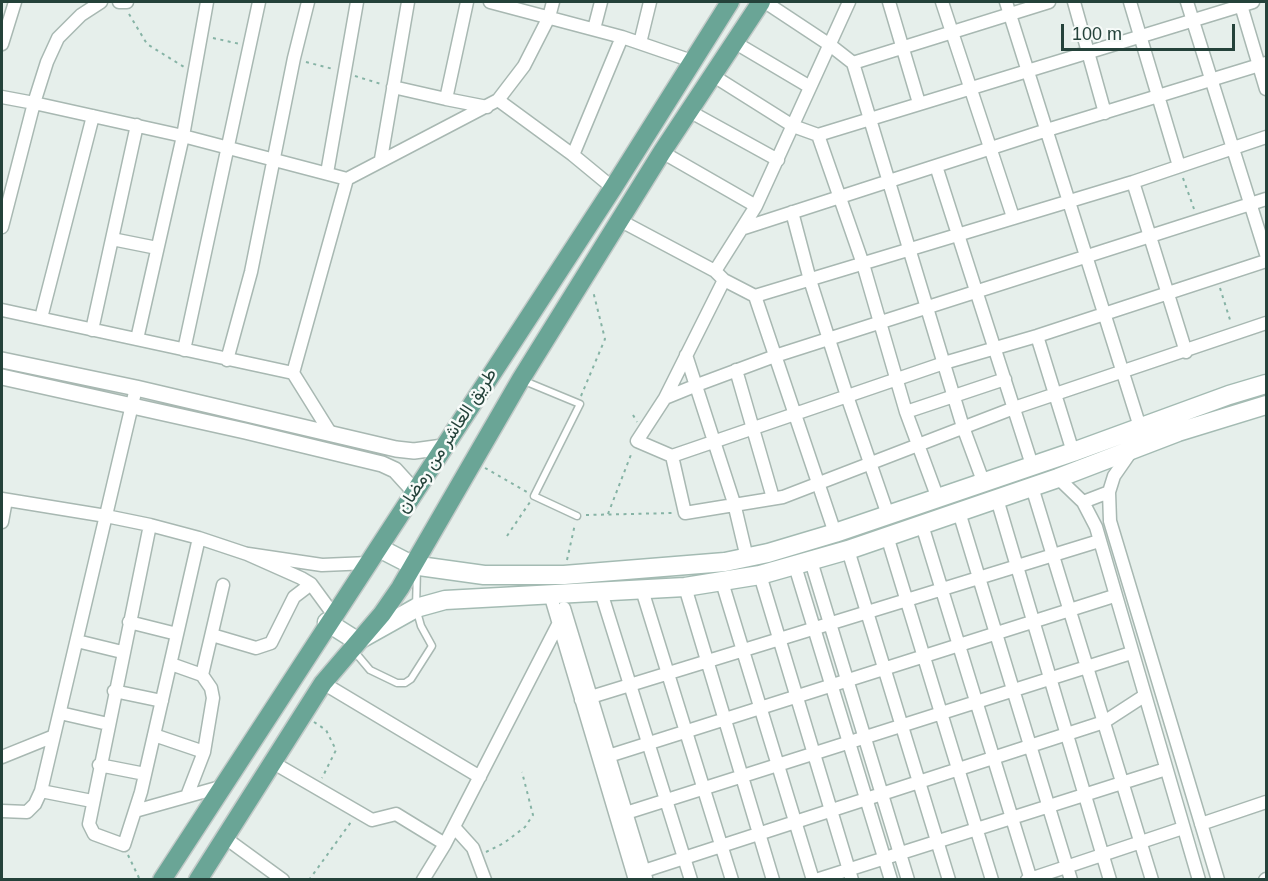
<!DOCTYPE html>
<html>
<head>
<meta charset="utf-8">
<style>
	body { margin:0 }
	#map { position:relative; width:1268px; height:881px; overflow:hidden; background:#e6efeb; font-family:Helvetica,sans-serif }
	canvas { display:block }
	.frame { position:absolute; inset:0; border:3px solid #24423a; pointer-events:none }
	.scale { position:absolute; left:1061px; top:24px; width:174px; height:27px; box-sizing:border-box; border:3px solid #24423a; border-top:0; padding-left:8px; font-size:18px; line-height:21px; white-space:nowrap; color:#24423a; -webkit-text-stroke:4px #f7fbf9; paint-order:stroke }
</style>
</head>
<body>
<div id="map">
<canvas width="1268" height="881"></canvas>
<div class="frame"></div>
<div class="scale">100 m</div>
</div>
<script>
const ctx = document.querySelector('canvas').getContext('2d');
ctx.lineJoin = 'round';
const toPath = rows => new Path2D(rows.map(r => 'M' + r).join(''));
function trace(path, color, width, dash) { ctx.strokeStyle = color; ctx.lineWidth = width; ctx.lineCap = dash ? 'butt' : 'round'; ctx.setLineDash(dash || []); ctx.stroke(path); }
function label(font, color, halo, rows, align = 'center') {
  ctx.font = font + ' Helvetica,Vazirmatn,sans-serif'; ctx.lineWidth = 5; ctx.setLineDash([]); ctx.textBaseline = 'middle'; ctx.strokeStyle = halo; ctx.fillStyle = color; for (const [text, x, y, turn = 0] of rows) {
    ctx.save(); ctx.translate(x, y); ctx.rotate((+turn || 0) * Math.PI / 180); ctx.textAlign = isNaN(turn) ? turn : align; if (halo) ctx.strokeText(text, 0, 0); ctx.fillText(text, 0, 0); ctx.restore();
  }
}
const path = toPath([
	[129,14,147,44,184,67],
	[213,38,240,44],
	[306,62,333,69],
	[355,76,381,84],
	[1183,178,1194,209],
	[1220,288,1231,323],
	[581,396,605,339,593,291],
	[633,415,637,422],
	[485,468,527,492],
	[608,514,632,452],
	[586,515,673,513],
	[507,536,530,502],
	[567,560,575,524],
	[314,722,326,730,336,750,322,778],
	[486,852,504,843,525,827,533,815,522,772],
	[128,855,140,880],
	[309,880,351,822]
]);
const service = toPath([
	[522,380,580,404,534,496,577,516],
	[354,651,370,670,397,683,405,683,411,679,432,646,421,626,416,608,417,569]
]);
const minor = toPath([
	[101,2,81,15,58,38,47,62,34,103,183,136,347,179,498,100,524,66,549,17,553,2],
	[119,2,127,2],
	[490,2,622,37,692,61],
	[765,2,830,45,853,63,963,427,983,481],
	[889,2,919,103],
	[942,2,1013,217],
	[1006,2,1140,427],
	[1074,2,1105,113],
	[1130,2,1179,166],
	[1187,2,1266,254],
	[1240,2,1266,89],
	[594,29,601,2],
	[734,42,810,87],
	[640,43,650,2],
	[2,44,15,2],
	[853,63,1049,2],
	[712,75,793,126,818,135,1253,2],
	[393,87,446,99,467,2],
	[2,97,34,103,2,227],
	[446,99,487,107],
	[498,100,573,155],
	[689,111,778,160],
	[818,135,863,264,906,412,937,496],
	[662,152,756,206],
	[381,159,408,2],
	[936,166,1032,465],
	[327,173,357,2],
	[1133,182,1186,352],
	[613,188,573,155,622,37],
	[1266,199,775,356,697,385,665,398,637,441,672,456,944,363,1037,336,1266,261],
	[792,212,810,280,847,396,888,515],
	[621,221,715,271,724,280,755,296,835,533],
	[744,228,1047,130,1266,63],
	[112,239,157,248],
	[715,271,756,206,849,2],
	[755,296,1133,182,1266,137],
	[2,310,293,373,347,179],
	[41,318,93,116],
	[92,330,137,125],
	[1037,336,1073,452],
	[137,339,183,136,207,2],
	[184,350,259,2],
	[686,355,734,503,747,558],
	[227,360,251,272,294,58,308,2],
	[736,370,773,498],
	[293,373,331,434],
	[665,398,724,280],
	[906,412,1005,379],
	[1130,453,1114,476,1109,492,1110,521,1218,880],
	[672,456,685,513,783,497,1014,408,1266,323],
	[1058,478,1083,502,1096,527,1199,880],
	[1032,487,1152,880],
	[2,499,106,516,150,525,199,538,141,792,124,845,94,834,89,824,150,525],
	[997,499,1110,880],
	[1083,502,1109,492],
	[959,512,1071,880],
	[2,522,6,500],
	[922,525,1031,880],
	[887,536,992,880],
	[199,538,247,554,301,578,311,584,333,614],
	[848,550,949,880],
	[248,554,322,565,369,563],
	[811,561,908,880],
	[795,566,891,880],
	[760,575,852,880],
	[722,582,813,880],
	[685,587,773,880],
	[642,590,732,880],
	[601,592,691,880],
	[550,594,635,880],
	[564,608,646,878],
	[129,622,177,634],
	[212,635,256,648,271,643,294,597,311,584],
	[77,641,122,652],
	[171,664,202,675,211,688,213,698,204,752,187,796],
	[202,675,223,585],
	[323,683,480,777],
	[114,691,162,701],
	[581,700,1099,541],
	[60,713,108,724],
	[154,735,204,752],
	[2,757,54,736],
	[599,759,1114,596],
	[272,762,372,820,396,814,445,844],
	[99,765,145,774],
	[41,791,92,801],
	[2,811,27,812,35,804,41,791,136,388],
	[135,811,224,786],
	[626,813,1131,653],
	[1201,824,1266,802],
	[454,827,473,848,485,880],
	[224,837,283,880],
	[644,871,1104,722,1144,696],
	[423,880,445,844,565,611],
	[816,880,1166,769],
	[1027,880,1183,828],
	[1265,880,1266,879]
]);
const tertiary = toPath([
	[2,360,136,388,396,449,414,451,443,447],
	[2,377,245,431,382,464,395,470,415,492]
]);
const secondary = toPath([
	[379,548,412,565,484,575,564,575,725,562,768,553,835,533,1073,452,1229,395,1266,384],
	[327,622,357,641,416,608,445,600,685,587,760,575,848,550,1058,478,1178,432,1266,405]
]);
const primary = toPath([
	[162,880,613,188,730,2],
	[198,880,323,683,382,614,400,588,521,379,662,152,761,2]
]);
const streetNames = [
	["طريق العاشر من رمضان",447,441,-57]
];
trace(service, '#a8b8b2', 9);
trace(minor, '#a8b8b2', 15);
trace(tertiary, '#a8b8b2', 18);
trace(secondary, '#a4bbb3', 21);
trace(primary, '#c2cac8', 21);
trace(path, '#86b3a5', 2, [3, 4.5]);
trace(service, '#fff', 6);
trace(minor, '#fff', 12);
trace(tertiary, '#fff', 15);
trace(secondary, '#fff', 18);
trace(primary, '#6aa596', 18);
label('18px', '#24423a', '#f7fbf9', streetNames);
</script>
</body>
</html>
